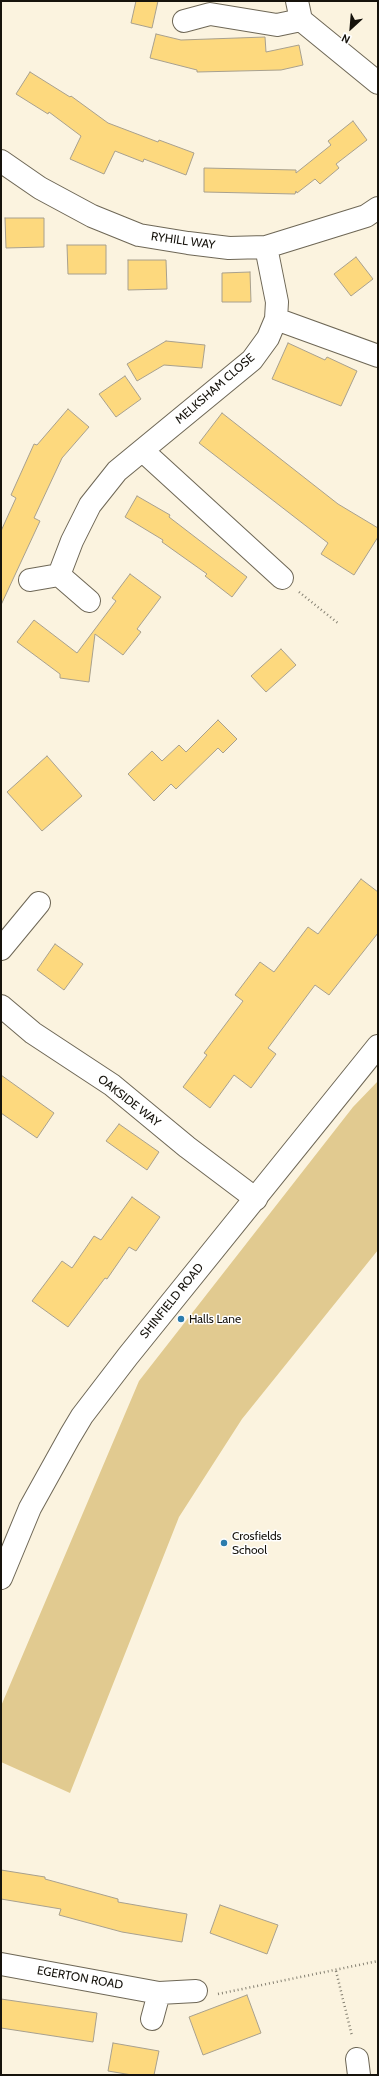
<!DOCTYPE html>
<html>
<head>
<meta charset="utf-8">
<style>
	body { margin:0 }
	#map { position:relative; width:379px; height:2076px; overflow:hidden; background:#fbf3df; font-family:Cabin,sans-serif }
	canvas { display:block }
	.frame { position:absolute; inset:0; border:2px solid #16130c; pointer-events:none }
	.north { position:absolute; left:331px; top:8px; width:40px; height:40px; -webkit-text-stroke:3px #fff; paint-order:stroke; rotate:206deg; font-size:11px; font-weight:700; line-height:16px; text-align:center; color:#16130c }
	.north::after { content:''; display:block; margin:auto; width:14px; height:18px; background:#16130c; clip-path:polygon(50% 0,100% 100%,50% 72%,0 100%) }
</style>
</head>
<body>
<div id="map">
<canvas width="379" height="2076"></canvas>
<div class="frame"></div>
<div class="north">N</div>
</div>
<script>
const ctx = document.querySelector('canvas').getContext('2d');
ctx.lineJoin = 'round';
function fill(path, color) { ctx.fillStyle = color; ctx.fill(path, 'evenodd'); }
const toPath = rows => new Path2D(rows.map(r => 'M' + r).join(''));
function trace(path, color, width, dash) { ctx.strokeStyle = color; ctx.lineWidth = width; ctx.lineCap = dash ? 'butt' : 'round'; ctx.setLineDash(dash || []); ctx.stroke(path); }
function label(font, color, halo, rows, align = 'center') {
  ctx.font = font + ' Cabin,sans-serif'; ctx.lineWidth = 3; ctx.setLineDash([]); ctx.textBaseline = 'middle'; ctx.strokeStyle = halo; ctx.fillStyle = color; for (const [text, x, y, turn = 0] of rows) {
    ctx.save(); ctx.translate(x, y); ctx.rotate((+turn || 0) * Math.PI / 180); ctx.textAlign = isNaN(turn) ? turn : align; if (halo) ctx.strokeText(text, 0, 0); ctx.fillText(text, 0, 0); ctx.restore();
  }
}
const green = toPath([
	[378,1081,378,1250,242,1419,179,1517,70,1793,1,1762,1,1706,139,1381,353,1107]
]);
const building = toPath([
	[136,1,158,1,152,28,131,23,136,1],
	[156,34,181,40,265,37,266,52,299,45,303,65,281,70,197,72,197,70,150,58,156,34],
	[30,72,70,97,71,96,108,123,158,142,159,140,194,153,186,175,144,159,143,162,115,151,104,174,70,159,81,136,49,112,48,114,16,94,30,72],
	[353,121,367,140,336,164,339,168,320,184,315,179,297,193,296,191,295,194,204,192,204,168,296,170,296,173,331,145,328,141,353,121],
	[5,218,44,218,44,247,6,248,5,218],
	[67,245,106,245,106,274,68,274,67,245],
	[356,257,373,279,351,296,334,274,356,257],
	[128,260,166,260,167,289,128,290,128,260],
	[250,272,251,302,222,302,222,273,250,272],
	[166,341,205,345,202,368,164,365,137,381,127,364,166,341],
	[288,343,325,360,327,357,357,371,341,406,272,379,288,343],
	[125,376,141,399,116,417,99,394,125,376],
	[68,409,89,427,62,458,34,518,40,521,1,605,1,531,16,498,11,495,34,444,37,445,68,409],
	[222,413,338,504,378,528,378,537,354,575,321,554,328,543,199,443,222,413],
	[137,496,170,515,169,517,247,577,232,597,205,576,207,574,162,542,163,540,125,517,137,496],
	[130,574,161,597,137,629,141,632,123,655,95,634,89,682,60,678,60,674,17,642,34,620,77,653,116,601,112,598,130,574],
	[281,649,296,665,266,692,251,676,281,649],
	[218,720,237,739,223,753,218,748,176,789,171,784,154,801,128,774,152,751,162,761,179,745,186,752,218,720],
	[47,756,82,796,42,831,7,792,47,756],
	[361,879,378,892,378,933,329,995,315,985,268,1048,276,1054,251,1088,234,1075,210,1108,183,1087,207,1055,204,1053,243,1001,235,995,260,962,274,972,308,927,318,934,361,879],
	[55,944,83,964,64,990,37,970,55,944],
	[1,1075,54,1113,37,1138,1,1113,1,1075],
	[119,1124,159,1152,147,1170,106,1141,119,1124],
	[132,1197,160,1217,136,1251,129,1247,107,1279,105,1278,68,1327,32,1301,62,1261,72,1268,94,1236,101,1240,132,1197],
	[1,1870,45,1877,45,1879,118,1899,118,1902,187,1914,182,1942,122,1932,59,1915,61,1909,1,1899,1,1870],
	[220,1905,278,1925,267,1954,210,1933,220,1905],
	[247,1995,261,2033,203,2055,189,2017,247,1995],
	[1,1999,97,2013,93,2042,1,2028,1,1999],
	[113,2043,159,2051,154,2075,132,2075,108,2071,113,2043]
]);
const path = toPath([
	[299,592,339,624],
	[336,1971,352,2036],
	[218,1994,378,1961]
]);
const minor = toPath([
	[297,1,301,20,378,83],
	[184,21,210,14,277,25,301,20],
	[1,161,40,188,92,216,139,235,188,243,229,248,266,247,366,216,378,208],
	[276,319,378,356],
	[143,451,282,578],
	[30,580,59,575],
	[89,601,59,575,72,541,90,505,117,471,252,360,268,338,276,319,277,302,266,247],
	[1,949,39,903],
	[1,1006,33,1033,112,1085,187,1147,256,1199],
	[1,1964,159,1993,196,1991],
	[152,2019,159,1993],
	[357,2059,359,2075]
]);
const major = toPath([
	[1,1578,30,1508,70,1436,82,1416,128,1356,378,1046]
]);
const markers = [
	[181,1319,4,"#2b7cad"],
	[224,1543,4,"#2b7cad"]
];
const streetNames = [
	["RYHILL WAY",183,241,8],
	["MELKSHAM CLOSE",215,389,-41],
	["OAKSIDE WAY",129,1101,38],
	["SHINFIELD ROAD",172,1301,-51],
	["EGERTON ROAD",80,1978,10]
];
const poiNames = [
	["Halls Lane",189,1319],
	["Crosfields",232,1536],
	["School",232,1550]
];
fill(green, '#e1ca90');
fill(building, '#fdd97e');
trace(building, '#a8a08e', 1);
trace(minor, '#6e6756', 24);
trace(major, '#6e6756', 24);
trace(path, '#858072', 2.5, [1, 3]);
trace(minor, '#fff', 22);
trace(major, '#fff', 22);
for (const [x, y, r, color] of markers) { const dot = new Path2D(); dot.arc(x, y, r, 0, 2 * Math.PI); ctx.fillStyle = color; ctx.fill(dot); trace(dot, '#fff', 1.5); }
label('12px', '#16130c', '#fff', streetNames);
label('12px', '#16130c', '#fff', poiNames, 'left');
</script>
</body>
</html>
